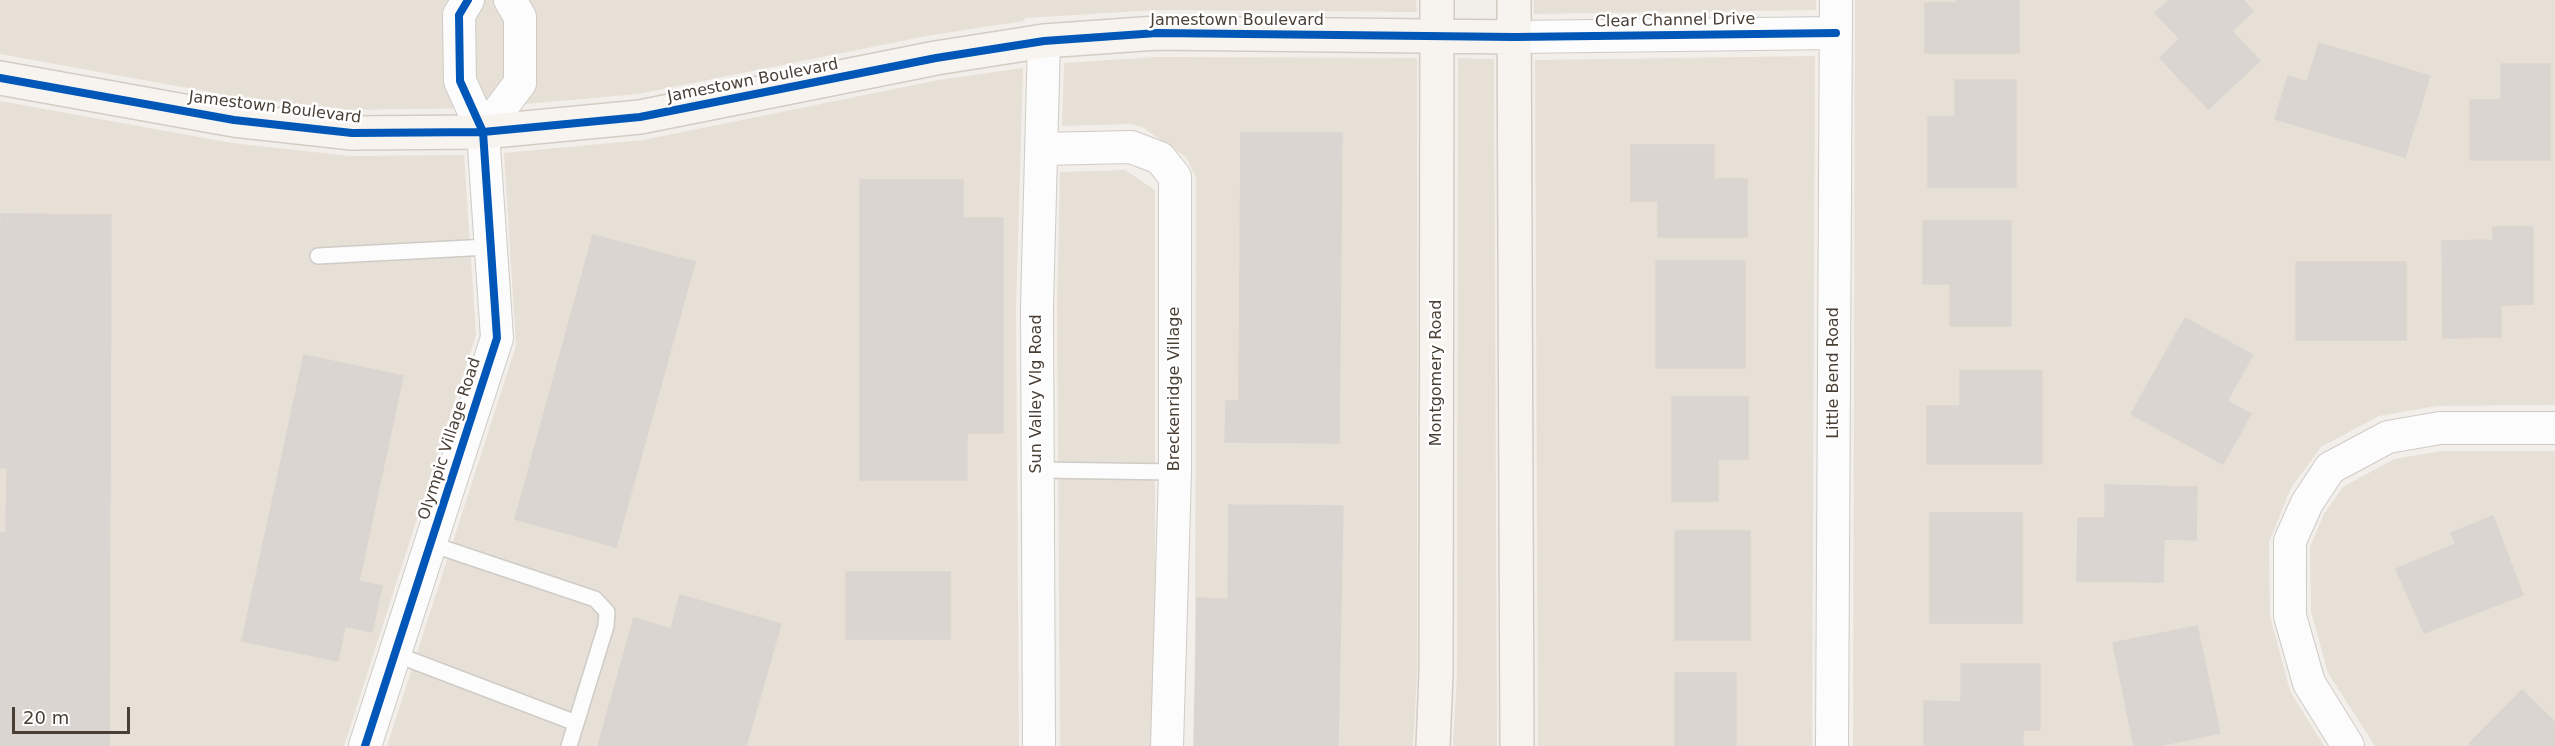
<!DOCTYPE html>
<html>
<head>
<meta charset="utf-8">
<style>
	body { margin:0 }
	#map { position:relative; width:2555px; height:746px; overflow:hidden; background:#f2eeea; font-family:"DejaVu Sans",sans-serif }
	canvas { display:block }
	.scale { position:absolute; left:12px; top:707px; width:118px; height:27px; box-sizing:border-box; border:3px solid #4a3f35; border-top:0; padding-left:8px; font-size:18px; line-height:21px; white-space:nowrap; color:#4a3f35; -webkit-text-stroke:4px #fff; paint-order:stroke }
</style>
</head>
<body>
<div id="map">
<canvas width="2555" height="746"></canvas>
<div class="scale">20 m</div>
</div>
<script>
const ctx = document.querySelector('canvas').getContext('2d');
ctx.lineJoin = 'round';
function fill(path, color) { ctx.fillStyle = color; ctx.fill(path, 'evenodd'); }
const toPath = rows => new Path2D(rows.map(r => 'M' + r).join(''));
function trace(path, color, width, dash) { ctx.strokeStyle = color; ctx.lineWidth = width; ctx.lineCap = dash ? 'butt' : 'round'; ctx.setLineDash(dash || []); ctx.stroke(path); }
function label(font, color, halo, rows, align = 'center') {
  ctx.font = font + ' "DejaVu Sans",sans-serif'; ctx.lineWidth = 5; ctx.setLineDash([]); ctx.textBaseline = 'middle'; ctx.strokeStyle = halo; ctx.fillStyle = color; for (const [text, x, y, turn = 0] of rows) {
    ctx.save(); ctx.translate(x, y); ctx.rotate((+turn || 0) * Math.PI / 180); ctx.textAlign = isNaN(turn) ? turn : align; if (halo) ctx.strokeText(text, 0, 0); ctx.fillText(text, 0, 0); ctx.restore();
  }
}
const residential = toPath([
	[0,0,1416,0,1417,12,1157,10,1025,18,1024,21,932,35,638,94,481,108,353,110,237,97,0,54],
	[1534,0,1816,0,1816,10,1534,14],
	[1855,0,2555,0,2555,405,2437,406,2379,416,2321,447,2291,488,2269,542,2270,616,2290,691,2324,746,1853,746],
	[1815,56,1812,746,1538,746,1535,60],
	[1157,57,1417,58,1417,674,1413,746,1195,746,1196,177,1186,157,1142,127,1131,124,1062,126,1064,63],
	[1458,58,1494,59,1497,746,1453,746,1457,674],
	[1023,68,1016,306,1019,746,387,746,516,346,504,153,643,140,939,80],
	[0,101,232,143,350,156,464,155,476,335,344,746,0,746],
	[1125,170,1155,190,1155,746,1060,746,1057,306,1060,172],
	[2442,451,2555,451,2555,746,2375,746,2328,673,2311,612,2310,547,2324,514,2343,487,2394,459]
]);
const building = toPath([
	[1957,0,2019,0,2019,53,1925,53,1925,3,1957,3,1957,0],
	[2169,0,2243,0,2253,11,2232,31,2260,61,2208,109,2160,58,2180,39,2155,13,2169,0],
	[2319,43,2430,76,2405,157,2275,119,2288,76,2307,82,2319,43],
	[2501,64,2550,64,2550,160,2470,160,2470,100,2501,100,2501,64],
	[1955,80,2016,80,2016,187,1928,187,1928,117,1955,117,1955,80],
	[1241,133,1342,133,1339,443,1225,442,1226,401,1239,401,1241,133],
	[1631,145,1714,145,1714,179,1747,179,1747,237,1658,237,1658,201,1631,201,1631,145],
	[860,180,963,180,963,218,1003,218,1003,433,967,433,967,480,860,480,860,180],
	[1,214,111,215,109,746,0,746,0,533,6,533,7,468,0,468,1,214],
	[1923,221,2011,221,2011,326,1950,326,1950,284,1923,284,1923,221],
	[2493,227,2533,227,2533,304,2501,305,2501,337,2443,338,2442,241,2493,240,2493,227],
	[593,235,695,262,616,547,515,519,593,235],
	[1656,261,1745,261,1745,368,1656,368,1656,261],
	[2296,262,2406,262,2406,340,2296,340,2296,262],
	[2185,318,2253,355,2227,401,2251,414,2223,464,2131,414,2185,318],
	[304,355,403,376,359,581,382,586,372,632,345,626,338,661,242,641,304,355],
	[1960,371,2042,371,2042,464,1927,464,1927,406,1960,406,1960,371],
	[1672,397,1748,397,1748,459,1718,459,1718,501,1672,501,1672,397],
	[2105,485,2197,487,2196,540,2164,539,2163,582,2077,581,2078,518,2105,518,2105,485],
	[1229,505,1343,506,1338,746,1194,746,1197,598,1228,599,1229,505],
	[1930,513,2022,513,2022,623,1930,623,1930,513],
	[2493,516,2523,595,2424,633,2396,569,2456,544,2451,533,2493,516],
	[1675,531,1750,531,1750,640,1675,640,1675,531],
	[846,572,950,572,950,639,846,639,846,572],
	[680,595,781,624,746,746,598,746,634,618,671,629,680,595],
	[2197,626,2220,733,2158,746,2134,746,2113,643,2197,626],
	[1961,664,2040,664,2040,730,2023,730,2023,746,1924,746,1924,701,1961,702,1961,664],
	[1675,673,1736,673,1736,746,1675,746,1675,673],
	[2522,690,2555,722,2555,746,2471,746,2469,744,2522,690]
]);
const lane = toPath([
	[318,256,488,247],
	[1037,470,1175,472],
	[431,544,595,599,607,612,606,626,569,746],
	[395,654,576,723]
]);
const street = toPath([
	[1515,37,1836,33],
	[483,132,520,83,520,17,510,0],
	[1041,149,1131,147,1160,158,1175,177,1175,472,1167,746],
	[365,746,497,338,483,132,460,81,459,15,468,0],
	[1039,746,1037,306,1044,41],
	[1832,746,1836,0],
	[2348,746,2309,683,2290,616,2290,541,2307,503,2330,468,2388,437,2440,428,2555,428]
]);
const secondary = toPath([
	[1514,0,1517,746],
	[0,78,234,120,352,133,483,132,640,117,936,58,1044,41,1157,33,1515,37],
	[1433,746,1436,674,1437,0]
]);
const cycleway = toPath([
	[0,78,234,120,352,133,483,132,640,117,936,58,1044,41,1157,33,1515,37,1836,33],
	[365,746,497,338,483,132,460,81,459,15,468,0]
]);
const streetNames = [
	["Jamestown Boulevard",1237,21],
	["Clear Channel Drive",1675,21,-1],
	["Jamestown Boulevard",753,81,-11],
	["Jamestown Boulevard",275,108,7],
	["Montgomery Road",1437,373,-90],
	["Little Bend Road",1834,373,-90],
	["Breckenridge Village",1175,389,-90],
	["Sun Valley Vlg Road",1037,394,-90],
	["Olympic Village Road",450,439,-72]
];
fill(residential, '#e7e0d7');
fill(building, '#dad5d1');
trace(building, '#dbd5d0', 1.5);
trace(lane, '#cfcbc6', 18);
trace(street, '#cfcbc6', 34);
trace(secondary, '#d4ccc2', 36);
trace(lane, '#fdfcfc', 15);
trace(street, '#fdfcfc', 32);
trace(secondary, '#f7f4ef', 33);
trace(cycleway, '#0057b8', 8);
label('16px', '#4a3f35', '#fff', streetNames);
</script>
</body>
</html>
